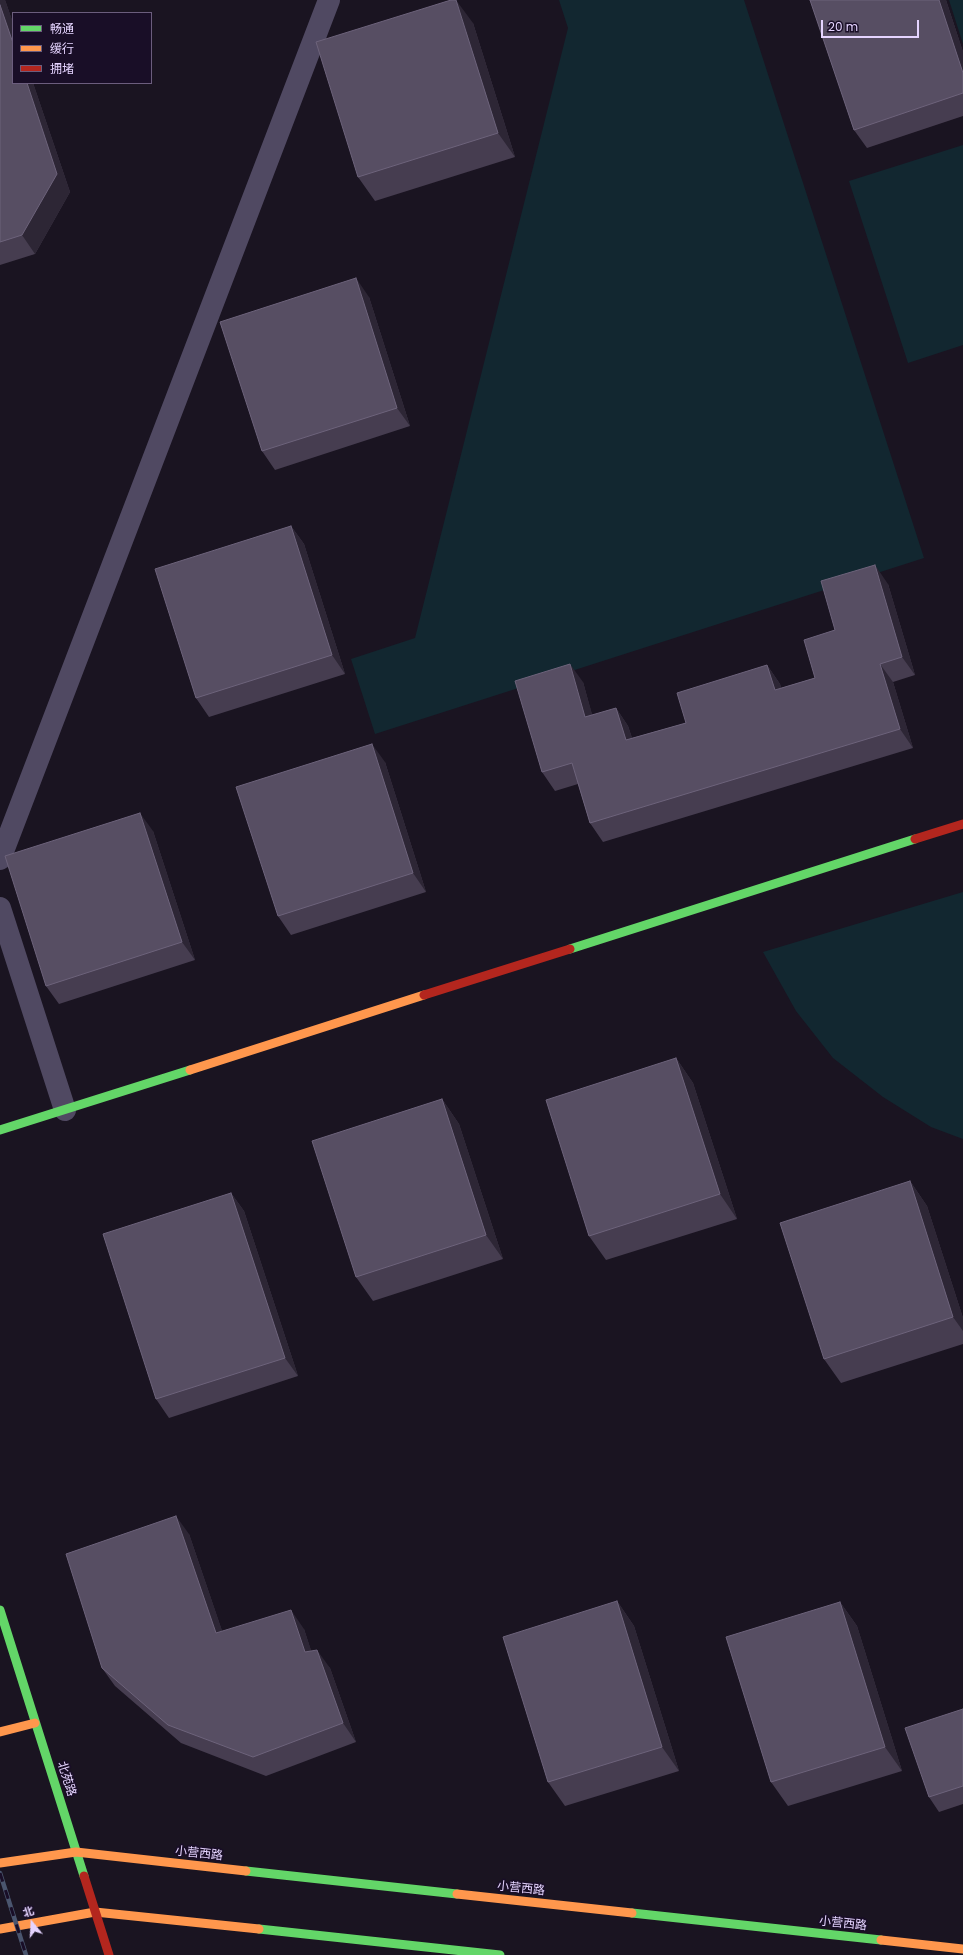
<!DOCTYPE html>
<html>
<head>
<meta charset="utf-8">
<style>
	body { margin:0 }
	#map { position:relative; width:963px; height:1955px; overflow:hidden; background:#1a1421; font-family:Poppins,"Noto Sans SC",sans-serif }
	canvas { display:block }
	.legend { position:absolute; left:12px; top:12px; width:140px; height:72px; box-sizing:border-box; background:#190e27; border:1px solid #6b5d7d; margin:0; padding:5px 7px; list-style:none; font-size:12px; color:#e5d4ff }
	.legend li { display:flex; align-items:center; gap:8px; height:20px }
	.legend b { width:20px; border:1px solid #6b5d7d }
	.north { position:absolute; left:12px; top:1903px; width:40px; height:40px; -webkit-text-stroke:3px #190e27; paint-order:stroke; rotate:342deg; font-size:11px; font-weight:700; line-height:16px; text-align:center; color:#e5d4ff }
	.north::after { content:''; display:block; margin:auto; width:14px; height:18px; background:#e5d4ff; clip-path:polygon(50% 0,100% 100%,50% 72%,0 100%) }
	.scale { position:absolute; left:821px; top:20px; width:98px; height:18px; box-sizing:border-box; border:2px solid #e5d4ff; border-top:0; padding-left:5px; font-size:12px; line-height:14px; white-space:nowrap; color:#e5d4ff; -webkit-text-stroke:3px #190e27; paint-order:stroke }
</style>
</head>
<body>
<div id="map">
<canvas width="963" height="1955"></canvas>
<ul class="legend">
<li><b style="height:5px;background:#63d668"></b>畅通</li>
<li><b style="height:5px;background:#ff974d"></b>缓行</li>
<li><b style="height:5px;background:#b3261e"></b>拥堵</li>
</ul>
<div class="north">北</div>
<div class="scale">20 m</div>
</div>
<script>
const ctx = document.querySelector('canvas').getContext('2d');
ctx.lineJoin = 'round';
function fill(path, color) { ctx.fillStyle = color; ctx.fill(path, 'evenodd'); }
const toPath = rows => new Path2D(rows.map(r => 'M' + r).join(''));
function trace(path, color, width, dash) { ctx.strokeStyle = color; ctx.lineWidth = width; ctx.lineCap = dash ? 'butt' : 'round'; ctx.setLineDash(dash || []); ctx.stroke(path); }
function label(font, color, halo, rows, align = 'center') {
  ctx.font = font + ' Poppins,"Noto Sans SC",sans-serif'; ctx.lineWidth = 3.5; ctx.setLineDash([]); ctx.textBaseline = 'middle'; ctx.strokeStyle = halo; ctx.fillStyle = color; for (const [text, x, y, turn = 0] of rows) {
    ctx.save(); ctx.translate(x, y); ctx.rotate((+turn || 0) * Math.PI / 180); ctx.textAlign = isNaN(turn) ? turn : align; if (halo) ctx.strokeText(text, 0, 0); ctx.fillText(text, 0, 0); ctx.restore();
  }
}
const green = toPath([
	[559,0,744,0,924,558,375,734,351,659,415,638,568,28],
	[949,0,963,0,963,44],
	[963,145,963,345,908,363,849,181],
	[963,892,963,1139,931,1127,883,1097,833,1058,796,1011,763,952]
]);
const street = toPath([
	[0,859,329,0],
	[0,908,65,1110]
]);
const fast = toPath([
	[570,949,915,839],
	[0,1130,190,1070],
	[0,1610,84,1876],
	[246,1871,457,1894],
	[632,1913,881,1940],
	[259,1929,500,1955]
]);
const slow = toPath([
	[190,1070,424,995],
	[0,1732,35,1723],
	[0,1863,76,1852,246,1871],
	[457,1894,632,1913],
	[0,1929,95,1912,259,1929],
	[881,1940,963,1949]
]);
const jam = toPath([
	[915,839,963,824],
	[424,995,570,949],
	[84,1876,109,1955]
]);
const rail = toPath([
	[0,1873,26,1955]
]);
const wall = toPath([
	[0,0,5,0,13,23,13,83,33,83,70,192,35,254,0,265],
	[810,0,946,0,963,52,963,116,867,148,854,130],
	[473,23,515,157,375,201,358,177],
	[369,297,410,426,275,470,262,451],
	[291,526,304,544,345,674,209,717,196,698],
	[888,584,915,675,893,682,913,748,603,842,590,823,578,784,555,791,542,772,583,682,592,715,616,708,628,726,632,738,686,723,767,665,780,684,781,688,815,678,835,630],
	[385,762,426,892,291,935,278,916],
	[153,831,195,960,59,1004,46,986],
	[676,1058,693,1083,737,1219,606,1260,589,1236],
	[442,1099,459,1124,503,1259,373,1301,356,1277],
	[910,1181,927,1206,963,1318,963,1344,841,1383,824,1359],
	[231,1193,244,1211,298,1376,169,1418,156,1399],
	[189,1534,222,1631,304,1629,311,1651,330,1668,356,1742,266,1776,181,1743,115,1686,102,1668],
	[617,1601,634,1626,679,1771,565,1806,548,1782],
	[840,1602,857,1626,902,1771,788,1806,771,1782],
	[963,1709,963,1804,939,1812,929,1797]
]);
const shadedWall = toPath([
	[0,0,5,0,13,23,13,43,0,5],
	[456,0,473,23,515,157,498,133],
	[939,0,946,0,963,52,963,73],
	[27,83,33,83,70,192,35,254,22,235],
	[356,278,369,297,410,426,397,408],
	[291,526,304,544,345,674,332,655],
	[875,565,888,584,915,675,902,657],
	[570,664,583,682,598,735,585,717],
	[880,664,893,682,913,748,900,729],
	[767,665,780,684,787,709,775,690],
	[616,708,628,726,639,759,626,740],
	[372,744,385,762,426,892,413,873],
	[140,813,153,831,195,960,182,942],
	[676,1058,693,1083,737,1219,720,1194],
	[442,1099,459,1124,503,1259,486,1235],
	[910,1181,927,1206,963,1318,963,1331,953,1317],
	[231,1193,244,1211,298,1376,285,1358],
	[176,1516,189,1534,229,1651,216,1633],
	[617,1601,634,1626,679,1771,662,1747],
	[840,1602,857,1626,902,1771,885,1747],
	[291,1610,304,1629,318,1671,305,1652],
	[317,1650,330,1668,356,1742,343,1723]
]);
const building = toPath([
	[451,0,456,0,498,133,358,177,316,42,451,0],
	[810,0,939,0,963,73,963,93,854,130,810,0],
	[0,5,13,43,13,83,27,83,57,174,22,235,0,242,0,5],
	[356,278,397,408,262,451,220,322,356,278],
	[291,526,332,655,196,698,155,569,291,526],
	[875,565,902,657,880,664,900,729,590,823,572,763,542,772,515,681,570,664,585,717,616,708,626,740,686,723,677,693,767,665,775,690,815,678,804,640,835,630,821,581,875,565],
	[372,744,413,873,278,916,236,787,372,744],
	[140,813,182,942,46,986,5,856,140,813],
	[676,1058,720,1194,589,1236,546,1100,676,1058],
	[442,1099,486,1235,356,1277,312,1141,442,1099],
	[910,1181,953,1317,824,1359,780,1223,910,1181],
	[231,1193,285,1358,156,1399,103,1234,231,1193],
	[176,1516,216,1633,291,1610,305,1652,317,1650,343,1723,253,1757,168,1725,102,1668,66,1554,176,1516],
	[617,1601,662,1747,548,1782,503,1637,617,1601],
	[840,1602,885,1747,771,1782,726,1637,840,1602],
	[963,1709,963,1786,929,1797,905,1728,963,1709]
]);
const streetNames = [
	["北苑路",66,1779,73],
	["小营西路",199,1854,6],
	["小营西路",521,1889,6],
	["小营西路",843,1924,6]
];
fill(green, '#122730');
trace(street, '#504962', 22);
trace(fast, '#63d668', 9);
trace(slow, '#ff974d', 9);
trace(jam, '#b3261e', 9);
trace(rail, '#4a556e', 4.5);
trace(rail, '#190e27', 3, [9]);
fill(wall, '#463d50');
fill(shadedWall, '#2d2635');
fill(building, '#574e63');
trace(building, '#6d637b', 1);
label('12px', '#e5d4ff', '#190e27', streetNames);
</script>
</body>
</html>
